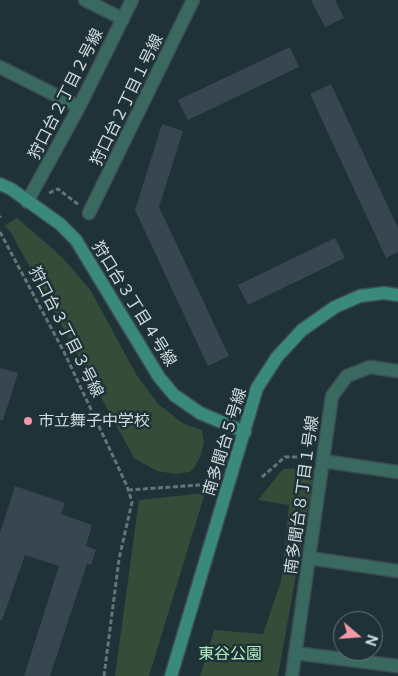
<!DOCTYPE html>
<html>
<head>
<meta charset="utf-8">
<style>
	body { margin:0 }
	#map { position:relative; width:398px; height:676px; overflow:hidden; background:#1f3237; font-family:"Public Sans",sans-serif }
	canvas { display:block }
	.north { position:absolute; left:333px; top:611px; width:50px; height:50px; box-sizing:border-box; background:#1f3237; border:1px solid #66767a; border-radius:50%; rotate:108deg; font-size:14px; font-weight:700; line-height:20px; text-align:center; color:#d1dcdf }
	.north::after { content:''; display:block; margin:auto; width:18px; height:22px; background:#f49aa6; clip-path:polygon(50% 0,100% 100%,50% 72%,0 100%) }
</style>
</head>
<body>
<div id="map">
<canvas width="398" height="676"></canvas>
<div class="north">N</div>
</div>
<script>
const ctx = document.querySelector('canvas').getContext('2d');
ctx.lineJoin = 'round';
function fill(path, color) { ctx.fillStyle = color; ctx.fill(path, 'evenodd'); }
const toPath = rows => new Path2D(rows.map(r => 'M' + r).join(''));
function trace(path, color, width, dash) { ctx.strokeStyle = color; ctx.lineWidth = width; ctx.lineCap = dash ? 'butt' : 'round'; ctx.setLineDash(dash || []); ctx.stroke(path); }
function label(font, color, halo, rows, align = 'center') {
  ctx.font = font + ' "Public Sans","Noto Sans JP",sans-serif'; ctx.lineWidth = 5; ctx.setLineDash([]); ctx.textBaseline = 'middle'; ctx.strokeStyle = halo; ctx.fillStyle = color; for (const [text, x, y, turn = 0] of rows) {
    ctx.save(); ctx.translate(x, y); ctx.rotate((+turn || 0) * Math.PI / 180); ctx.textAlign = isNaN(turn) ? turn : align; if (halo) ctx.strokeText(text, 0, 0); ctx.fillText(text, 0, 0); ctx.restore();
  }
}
const green = toPath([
	[17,218,63,258,91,291,136,374,158,404,184,424,202,430,204,443,200,457,194,468,189,472,176,474,157,471,134,458,43,291,10,231,4,226],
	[315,468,278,676,200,676,214,630,263,634,281,581,289,505,258,500,283,469],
	[205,493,149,676,115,676,139,500]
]);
const building = toPath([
	[311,0,335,0,344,18,325,27],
	[290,47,299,67,188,120,178,100],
	[331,84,398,228,398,252,386,258,310,94],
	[162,124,183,131,159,207,229,356,208,366,135,210],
	[335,238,345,258,248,305,238,285],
	[0,368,18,373,3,420,0,420],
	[15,486,65,503,61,514,92,525,86,546,96,550,91,565,87,564,50,676,24,676,59,566,25,555,2,620,0,620,0,533]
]);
const path = toPath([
	[49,193,58,189,79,205],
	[0,217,1,216],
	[0,232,64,352,127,486,132,502,119,559,104,676],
	[262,477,285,457,310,457],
	[128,490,200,485]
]);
const street = toPath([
	[85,0,123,19],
	[0,67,79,107],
	[27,202,79,107,132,0],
	[89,213,193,0],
	[323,461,398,472],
	[309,558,398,571],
	[295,653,398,666],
	[292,676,332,396,347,376,370,367,398,371]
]);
const secondary = toPath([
	[0,184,11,189,60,224,76,240,159,377,174,395,200,413,245,432],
	[171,676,257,388,277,357,302,330,335,307,360,296,384,293,398,295]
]);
const markers = [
	[28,421,5,"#f49aa6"]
];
const streetNames = [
	["狩口台２丁目２号線",66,94,-63],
	["狩口台２丁目１号線",127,100,-64],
	["狩口台３丁目４号線",134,304,58],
	["狩口台３丁目３号線",66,332,63],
	["南多聞台５号線",225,442,-73],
	["南多聞台８丁目１号線",302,495,-82]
];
const poiNames = [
	["市立舞子中学校",38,421]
];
const parkNames = [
	["東谷公園",230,654]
];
fill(green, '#354c39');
fill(building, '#384651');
trace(street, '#3b4d52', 15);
trace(secondary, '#3b4d52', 15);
trace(path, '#647478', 3, [5, 2.5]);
trace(street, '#3a6960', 12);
trace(secondary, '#39897c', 12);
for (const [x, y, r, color] of markers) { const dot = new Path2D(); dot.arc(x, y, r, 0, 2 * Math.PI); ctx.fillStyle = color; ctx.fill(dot); trace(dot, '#1f3237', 2); }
label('16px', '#d1dcdf', '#1f3237', streetNames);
label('16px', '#d1dcdf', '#1f3237', poiNames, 'left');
label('16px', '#b3edbd', '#1f3237', parkNames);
</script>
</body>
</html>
